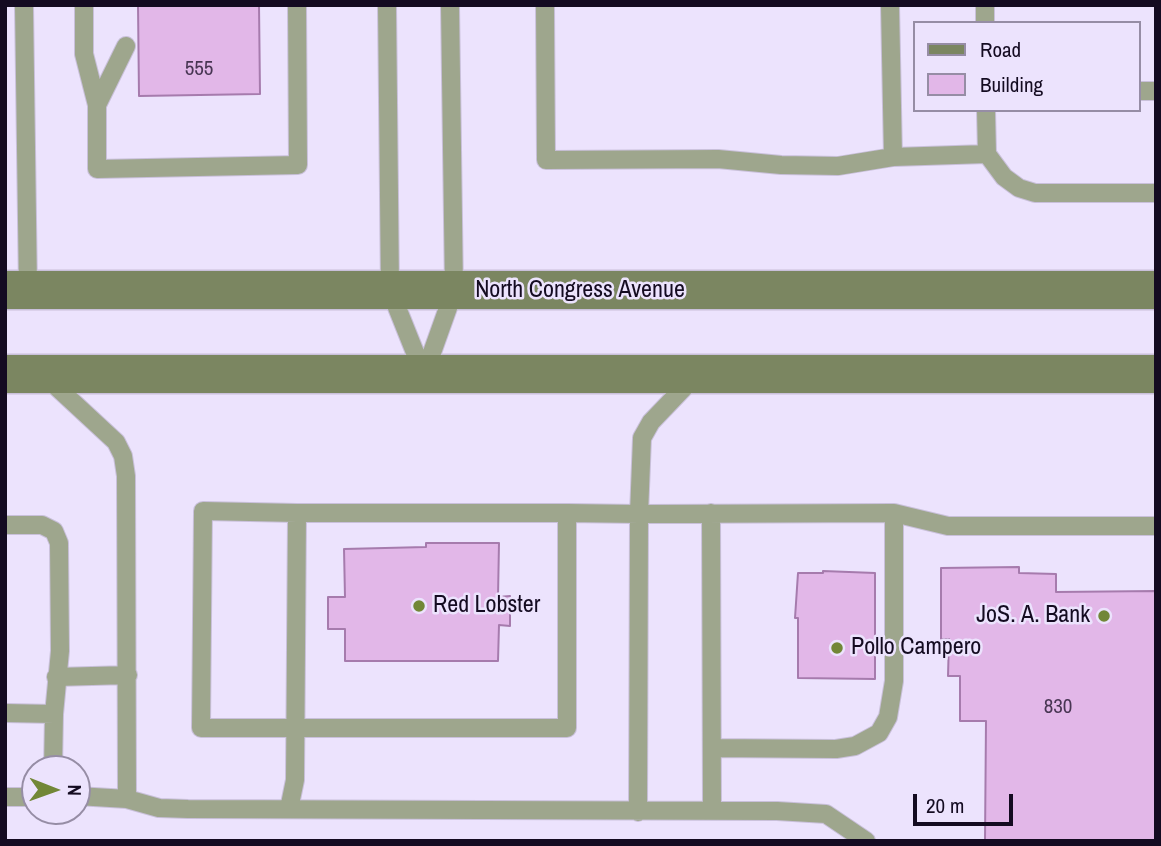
<!DOCTYPE html>
<html>
<head>
<meta charset="utf-8">
<style>
	body { margin:0 }
	#map { position:relative; width:1161px; height:846px; overflow:hidden; background:#ece3fd; font-family:"Archivo Narrow",sans-serif }
	canvas { display:block }
	.frame { position:absolute; inset:0; border:7px solid #140b21; pointer-events:none }
	.legend { position:absolute; left:913px; top:21px; width:228px; height:91px; box-sizing:border-box; background:#ece3fd; border:2px solid #968da5; margin:0; padding:9px 12px; list-style:none; font-size:21px; color:#140b21 }
	.legend li { display:flex; align-items:center; gap:14px; height:35px }
	.legend b { width:35px; border:2px solid #968da5 }
	.north { position:absolute; left:21px; top:755px; width:70px; height:70px; box-sizing:border-box; background:#ece3fd; border:2px solid #968da5; border-radius:50%; rotate:91deg; font-size:19px; font-weight:700; line-height:28px; text-align:center; color:#140b21 }
	.north::after { content:''; display:block; margin:auto; width:24px; height:32px; background:#728737; clip-path:polygon(50% 0,100% 100%,50% 72%,0 100%) }
	.scale { position:absolute; left:913px; top:794px; width:100px; height:32px; box-sizing:border-box; border:4px solid #140b21; border-top:0; padding-left:9px; font-size:21px; line-height:24px; white-space:nowrap; color:#140b21; -webkit-text-stroke:5px #ece3fd; paint-order:stroke }
</style>
</head>
<body>
<div id="map">
<canvas width="1161" height="846"></canvas>
<div class="frame"></div>
<ul class="legend">
<li><b style="height:9px;background:#7b8661"></b>Road</li>
<li><b style="height:19px;background:#e2b7e8"></b>Building</li>
</ul>
<div class="north">N</div>
<div class="scale">20 m</div>
</div>
<script>
const ctx = document.querySelector('canvas').getContext('2d');
ctx.lineJoin = 'round';
function fill(path, color) { ctx.fillStyle = color; ctx.fill(path, 'evenodd'); }
const toPath = rows => new Path2D(rows.map(r => 'M' + r).join(''));
function trace(path, color, width, dash) { ctx.strokeStyle = color; ctx.lineWidth = width; ctx.lineCap = dash ? 'butt' : 'round'; ctx.setLineDash(dash || []); ctx.stroke(path); }
function label(font, color, halo, rows, align = 'center') {
  ctx.font = font + ' "Archivo Narrow",sans-serif'; ctx.lineWidth = 5; ctx.setLineDash([]); ctx.textBaseline = 'middle'; ctx.strokeStyle = halo; ctx.fillStyle = color; for (const [text, x, y, turn = 0] of rows) {
    ctx.save(); ctx.translate(x, y); ctx.rotate((+turn || 0) * Math.PI / 180); ctx.textAlign = isNaN(turn) ? turn : align; if (halo) ctx.strokeText(text, 0, 0); ctx.fillText(text, 0, 0); ctx.restore();
  }
}
const building = toPath([
	[138,5,259,5,260,94,139,96,138,5],
	[426,543,499,543,498,597,510,596,510,626,499,625,498,661,345,661,345,629,328,629,328,597,345,597,344,549,426,547,426,543],
	[1019,567,1019,573,1056,574,1056,592,1156,591,1156,841,985,841,986,721,960,721,960,676,948,676,949,639,941,639,941,568,1019,567],
	[823,571,875,573,875,679,798,678,798,618,795,618,798,573,823,573,823,571]
]);
const lane = toPath([
	[24,5,28,290],
	[84,5,84,54,97,105,97,169,298,165,297,5],
	[387,5,390,290,424,375],
	[545,5,546,160,718,159,781,165,838,166,893,157,987,154,1004,177,1019,188,1035,193,1156,193],
	[890,5,893,157],
	[985,5,985,23],
	[1138,91,1156,91],
	[97,105,126,46],
	[986,110,987,154],
	[424,375,454,291,450,5],
	[48,379,116,442,123,456,126,476,127,799],
	[567,513,567,728,201,728,203,511,297,513,567,513,639,514,894,513,948,526,1156,526],
	[711,513,712,810],
	[5,525,42,525,54,531,59,543,60,651,54,714,53,769],
	[56,677,128,675],
	[5,713,54,714],
	[712,748,836,749,855,746,879,733,888,717,894,681,894,513],
	[77,796,127,799,159,808,188,809,777,811,826,814,866,841],
	[5,797,35,797],
	[289,809,295,780,297,513],
	[638,812,639,514,642,438,651,422,695,376]
]);
const secondary = toPath([
	[5,290,1156,290],
	[5,374,1156,374]
]);
const markers = [
	[419,606,7,"#728737"],
	[1104,616,7,"#728737"],
	[837,648,7,"#728737"]
];
const numberNames = [
	["555",199,69],
	["830",1058,707]
];
const streetNames = [
	["North Congress Avenue",580,291]
];
const poiNames = [
	["Red Lobster",433,606],
	["JoS. A. Bank",1090,616,"right"],
	["Pollo Campero",851,648]
];
fill(building, '#e2b7e8');
trace(building, '#a67bad', 2);
trace(lane, '#c9c0da', 20);
trace(secondary, '#c9c0da', 41);
trace(lane, '#9ea68d', 18);
trace(secondary, '#7b8661', 38);
for (const [x, y, r, color] of markers) { const dot = new Path2D(); dot.arc(x, y, r, 0, 2 * Math.PI); ctx.fillStyle = color; ctx.fill(dot); trace(dot, '#ece3fd', 2.5); }
label('21px', '#483653', null, numberNames);
label('24px', '#140b21', '#ece3fd', streetNames);
label('24px', '#140b21', '#ece3fd', poiNames, 'left');
</script>
</body>
</html>
